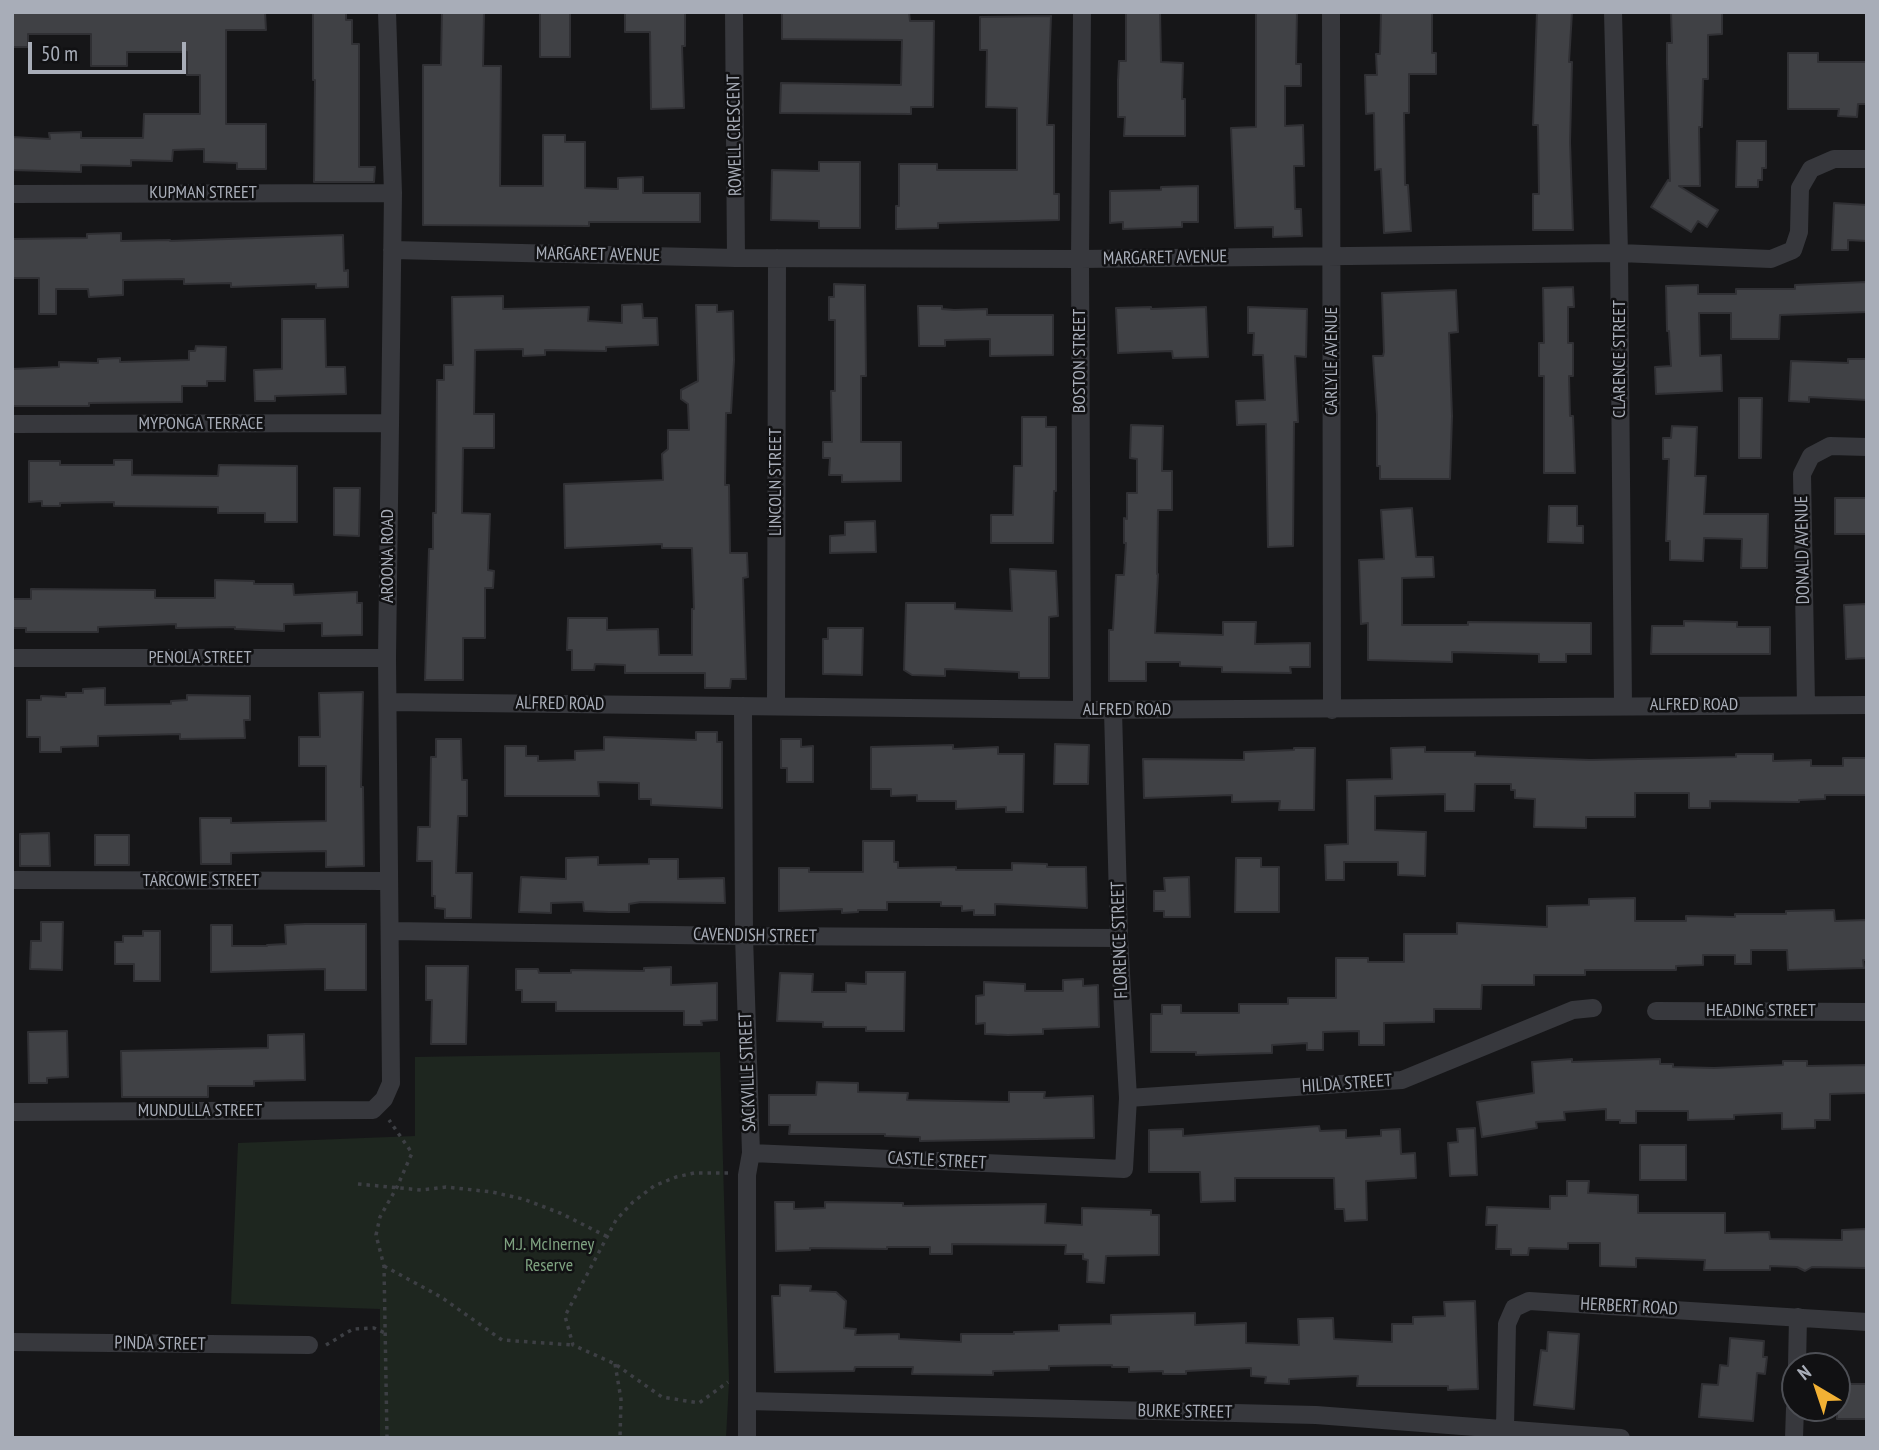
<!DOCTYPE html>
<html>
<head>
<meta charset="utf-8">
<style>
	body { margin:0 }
	#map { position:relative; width:1879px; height:1450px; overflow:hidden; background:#161618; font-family:"PT Sans Narrow",sans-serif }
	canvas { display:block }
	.frame { position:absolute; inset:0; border:14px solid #a8adb8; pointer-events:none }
	.north { position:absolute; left:1781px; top:1352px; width:70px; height:70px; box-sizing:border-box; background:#111113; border:2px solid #4d4f55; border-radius:50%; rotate:321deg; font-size:19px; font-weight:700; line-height:28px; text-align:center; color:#a8adb8 }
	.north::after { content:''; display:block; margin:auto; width:24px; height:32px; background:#f2b134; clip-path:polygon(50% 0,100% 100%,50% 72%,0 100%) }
	.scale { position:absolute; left:28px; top:42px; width:158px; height:32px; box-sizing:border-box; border:4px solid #a8adb8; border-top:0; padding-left:9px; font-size:21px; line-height:24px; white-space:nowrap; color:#a8adb8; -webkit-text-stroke:5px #111113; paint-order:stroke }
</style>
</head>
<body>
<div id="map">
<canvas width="1879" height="1450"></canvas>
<div class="frame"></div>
<div class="north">N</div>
<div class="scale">50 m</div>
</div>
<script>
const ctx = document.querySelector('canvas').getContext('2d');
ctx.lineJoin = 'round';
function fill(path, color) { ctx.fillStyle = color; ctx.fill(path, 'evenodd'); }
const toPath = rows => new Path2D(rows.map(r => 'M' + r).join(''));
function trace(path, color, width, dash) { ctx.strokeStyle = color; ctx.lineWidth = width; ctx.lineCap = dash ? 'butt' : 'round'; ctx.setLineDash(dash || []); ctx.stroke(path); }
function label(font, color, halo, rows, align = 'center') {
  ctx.font = font + ' "PT Sans Narrow",sans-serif'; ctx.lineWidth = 5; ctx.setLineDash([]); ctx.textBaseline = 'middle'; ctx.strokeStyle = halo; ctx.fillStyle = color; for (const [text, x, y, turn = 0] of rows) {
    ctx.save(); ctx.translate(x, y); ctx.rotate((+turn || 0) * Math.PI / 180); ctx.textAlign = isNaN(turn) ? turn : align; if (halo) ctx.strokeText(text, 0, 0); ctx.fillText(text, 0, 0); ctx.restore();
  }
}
const green = toPath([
	[720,1052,729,1381,726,1438,380,1438,380,1309,231,1304,238,1143,415,1136,415,1057]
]);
const building = toPath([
	[12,12,265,12,266,30,226,30,226,124,266,124,266,169,237,169,237,163,204,162,204,149,173,150,172,161,131,160,131,166,81,165,81,172,12,170,12,137,50,139,49,133,81,132,81,138,143,138,144,114,200,114,200,75,187,75,187,52,127,52,127,66,91,66,91,34,28,34,28,47,12,47,12,12],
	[313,12,346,12,346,20,352,20,352,44,359,44,359,167,375,167,374,182,314,182,315,80,313,80,313,12],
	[442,12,484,12,483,66,501,66,500,186,543,186,543,135,565,135,565,142,585,142,585,188,618,189,618,178,643,177,643,193,700,193,700,222,589,222,589,226,423,225,423,65,441,65,442,12],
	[540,12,570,12,570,57,540,57,540,12],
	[625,12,685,12,685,46,682,46,684,108,651,109,650,32,625,32,625,12],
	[782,12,909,12,910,21,934,21,933,107,911,107,911,114,780,113,781,83,901,85,902,40,782,39,782,12],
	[1126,12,1160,12,1161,62,1183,63,1182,99,1185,99,1185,136,1124,136,1125,117,1118,117,1118,80,1119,61,1126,61,1126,12],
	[1256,12,1297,12,1296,64,1301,64,1301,86,1285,86,1285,126,1303,125,1304,166,1294,166,1295,209,1301,209,1302,236,1273,237,1273,227,1235,228,1231,128,1256,127,1256,12],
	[1381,12,1432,12,1432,53,1436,53,1436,74,1409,74,1409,113,1404,113,1405,185,1408,185,1411,231,1384,233,1381,169,1375,170,1374,113,1366,114,1365,75,1377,75,1376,54,1380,54,1381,12],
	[1537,12,1572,12,1569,62,1572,62,1570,142,1573,230,1533,230,1533,194,1539,194,1538,125,1533,125,1537,12],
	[1671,12,1722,12,1722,34,1708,35,1708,79,1703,79,1702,127,1699,127,1700,186,1679,186,1718,210,1707,227,1698,221,1691,232,1651,207,1668,180,1670,181,1667,63,1667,43,1672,43,1671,12],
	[1051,16,1047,125,1054,125,1054,194,1059,194,1059,220,938,223,938,228,896,229,896,206,899,206,899,164,937,164,937,170,1017,170,1017,108,986,107,987,50,980,50,980,17,1051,16],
	[1788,53,1818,53,1818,62,1867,62,1867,104,1858,104,1857,117,1838,116,1839,109,1788,109,1788,53],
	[1737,141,1766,141,1766,168,1762,168,1762,180,1758,180,1758,187,1736,187,1737,141],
	[819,162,860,162,860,228,819,228,819,221,771,220,772,170,819,171,819,162],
	[1198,186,1198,222,1182,222,1182,227,1123,229,1123,222,1110,223,1110,191,1161,190,1161,187,1198,186],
	[1834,203,1867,205,1867,241,1848,240,1848,250,1832,250,1834,203],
	[121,233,121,241,170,240,170,241,343,235,344,271,348,270,348,287,316,288,316,284,231,287,231,283,184,284,184,279,123,280,123,295,89,297,88,289,56,289,56,314,39,314,39,278,12,278,12,239,87,238,87,234,121,233],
	[1867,282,1867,312,1780,315,1779,339,1731,339,1731,313,1699,313,1700,356,1721,355,1722,391,1656,394,1655,367,1671,366,1669,331,1667,331,1666,286,1698,285,1698,294,1736,294,1736,289,1795,289,1795,285,1867,282],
	[834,284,865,285,866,376,861,376,861,442,901,442,901,481,842,482,842,475,829,475,830,458,823,458,823,442,832,442,831,391,835,391,835,320,829,320,829,297,834,297,834,284],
	[1573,287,1574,307,1568,307,1568,343,1573,343,1573,376,1569,376,1570,416,1573,416,1575,473,1544,473,1544,376,1539,376,1539,343,1544,343,1543,288,1573,287],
	[1456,290,1458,332,1449,333,1452,416,1450,479,1380,479,1380,466,1377,466,1377,415,1373,356,1383,356,1384,352,1382,293,1456,290],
	[503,296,503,309,589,307,588,321,622,323,622,305,642,304,643,318,657,318,658,345,606,347,606,351,545,350,545,355,523,356,523,349,475,350,474,414,494,414,494,448,463,448,462,513,490,514,488,570,494,571,493,588,485,588,485,638,463,638,463,680,425,680,429,549,433,549,433,513,436,513,437,380,444,380,444,365,453,365,452,297,503,296],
	[696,305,717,305,717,312,733,311,734,360,731,413,726,413,725,485,729,485,730,553,747,553,748,577,743,578,746,679,731,679,730,688,705,688,705,673,625,673,625,665,595,664,594,670,572,670,572,650,567,650,568,618,607,618,607,630,658,629,659,655,692,655,692,609,694,609,692,548,662,548,662,544,565,548,564,484,663,480,662,454,668,449,668,430,689,430,688,404,681,399,681,390,698,381,696,305],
	[918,306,942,306,942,309,954,310,987,309,987,315,1053,315,1053,355,990,356,990,339,945,340,945,346,919,346,918,306],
	[1151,307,1151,309,1206,307,1208,357,1173,358,1172,351,1118,353,1116,308,1151,307],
	[1248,307,1307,309,1306,357,1295,356,1298,422,1294,422,1293,546,1268,547,1266,424,1237,425,1236,401,1265,400,1263,355,1253,355,1254,333,1248,333,1248,307],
	[282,319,325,319,326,367,345,367,346,394,275,396,275,401,255,401,254,370,282,369,282,319],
	[196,346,226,347,225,381,207,381,207,386,182,386,182,402,89,403,89,406,12,406,12,369,59,367,59,362,98,363,98,359,120,358,120,362,189,360,189,351,195,351,196,346],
	[1848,359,1867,359,1867,400,1809,397,1809,402,1789,401,1791,361,1848,363,1848,359],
	[1739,398,1762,398,1761,458,1739,458,1739,398],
	[1022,417,1046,417,1046,427,1056,427,1056,491,1054,491,1053,543,991,543,991,515,1013,515,1014,466,1022,466,1022,417],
	[1131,425,1163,426,1162,471,1172,471,1172,510,1158,510,1157,574,1158,574,1155,633,1223,635,1223,622,1256,622,1255,644,1310,643,1310,667,1290,667,1291,673,1222,672,1222,667,1180,666,1180,662,1146,662,1146,681,1109,681,1109,630,1113,630,1116,575,1124,575,1126,543,1124,543,1124,518,1127,519,1127,493,1137,493,1137,459,1130,458,1131,425],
	[1672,426,1697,427,1695,476,1706,476,1704,514,1768,514,1767,568,1741,568,1742,539,1704,538,1703,561,1670,560,1670,541,1666,541,1669,459,1663,459,1663,438,1671,438,1672,426],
	[114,460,132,460,132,475,218,476,219,465,297,466,297,522,265,522,265,513,218,513,218,507,114,506,114,502,60,503,60,506,42,506,42,501,29,502,29,461,60,461,60,465,114,465,114,460],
	[334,488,360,488,359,536,334,535,334,488],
	[1835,498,1867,498,1867,534,1835,534,1835,498],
	[1549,506,1577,506,1577,526,1583,526,1583,543,1548,542,1549,506],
	[1412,508,1416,557,1433,557,1434,577,1402,578,1402,625,1468,625,1468,622,1591,623,1591,654,1566,654,1566,662,1539,662,1539,654,1452,652,1452,662,1368,660,1368,623,1361,624,1359,560,1384,559,1381,510,1412,508],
	[875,521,876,552,830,553,830,536,845,535,845,522,875,521],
	[1010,569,1056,571,1058,616,1049,617,1049,678,1019,678,1019,672,945,669,945,676,912,675,904,670,906,603,955,603,955,609,1012,611,1010,569],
	[215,580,254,581,254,584,293,584,294,595,357,592,357,603,362,603,362,635,322,636,322,623,284,624,284,631,235,629,235,627,176,628,176,624,98,627,98,632,26,632,26,628,12,628,12,599,31,599,31,589,155,590,155,598,215,598,215,580],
	[1867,604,1867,658,1846,659,1844,605,1867,604],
	[1684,621,1737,622,1737,627,1770,627,1770,654,1651,654,1652,626,1684,626,1684,621],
	[828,628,863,628,862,675,823,674,823,639,828,639,828,628],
	[105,688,105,705,171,704,171,701,187,700,187,695,250,696,250,720,244,720,245,738,180,739,180,734,98,736,98,746,61,747,61,752,40,752,40,737,27,737,27,700,41,700,41,696,66,697,66,693,83,693,83,689,105,688],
	[363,692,361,787,363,787,364,866,326,867,326,851,231,853,231,864,201,864,200,818,231,818,231,823,326,821,326,766,299,766,299,737,320,737,319,693,363,692],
	[696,732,717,732,717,742,722,742,722,808,651,805,651,799,639,799,639,783,598,782,599,796,505,796,505,746,526,746,526,756,538,756,538,761,575,760,575,751,604,750,604,737,696,740,696,732],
	[436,739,461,739,462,780,467,780,467,816,458,816,456,873,472,873,471,918,445,918,445,909,435,908,435,896,432,896,432,861,417,861,418,827,430,827,431,757,436,757,436,739],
	[781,739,801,739,801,747,813,746,813,782,787,782,787,768,781,768,781,739],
	[1055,744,1089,745,1088,784,1054,784,1055,744],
	[953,745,953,749,998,747,998,754,1024,754,1023,812,1006,812,1006,807,956,809,956,801,917,801,917,795,891,796,891,789,871,789,871,747,953,745],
	[1425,747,1425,752,1475,752,1475,756,1590,760,1736,757,1736,754,1773,754,1773,761,1811,760,1811,766,1843,766,1843,758,1867,758,1867,795,1825,795,1825,799,1799,800,1799,802,1710,801,1710,808,1689,808,1689,793,1635,793,1635,817,1586,817,1586,828,1534,827,1535,799,1515,798,1515,790,1511,790,1511,784,1475,784,1474,811,1445,811,1445,794,1375,796,1375,830,1426,832,1425,876,1398,875,1398,862,1344,862,1344,880,1326,880,1325,845,1348,844,1347,780,1392,779,1391,748,1425,747],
	[1294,748,1315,748,1314,810,1279,810,1280,801,1232,802,1232,795,1144,798,1143,759,1244,760,1244,752,1294,750,1294,748],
	[49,833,50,866,20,866,20,834,49,833],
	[95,835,129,835,129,865,95,865,95,835],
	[863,841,894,841,894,862,898,862,898,868,956,867,956,870,1012,870,1012,863,1047,864,1047,867,1086,867,1087,908,995,904,995,915,974,915,974,910,962,911,962,906,941,906,941,902,887,902,887,910,858,910,858,912,842,913,842,909,779,911,779,868,809,868,809,872,863,872,863,841],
	[598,857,598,865,649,864,649,859,678,859,678,879,724,878,725,903,641,902,629,904,629,912,609,912,584,911,583,902,551,903,551,913,519,912,521,877,566,879,566,858,598,857],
	[1236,858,1261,858,1261,867,1279,867,1279,912,1235,912,1236,858],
	[1189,877,1190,917,1164,917,1164,911,1154,911,1154,891,1165,891,1164,878,1189,877],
	[1635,898,1635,921,1686,921,1686,916,1735,917,1735,914,1786,914,1786,911,1834,910,1835,921,1867,920,1867,960,1863,960,1864,968,1788,970,1787,950,1751,950,1751,964,1735,964,1735,955,1703,955,1703,965,1676,966,1676,970,1585,970,1585,975,1534,975,1534,985,1482,985,1481,1009,1434,1009,1434,1022,1384,1023,1384,1045,1359,1045,1359,1031,1323,1032,1323,1050,1307,1050,1307,1043,1272,1045,1272,1053,1196,1055,1196,1052,1151,1052,1151,1014,1162,1014,1162,1005,1181,1005,1181,1013,1239,1013,1239,1004,1288,1004,1288,998,1336,998,1336,958,1368,958,1368,962,1404,962,1404,934,1457,934,1457,923,1547,927,1547,906,1589,905,1589,899,1635,898],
	[41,922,63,922,62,970,30,969,31,941,41,941,41,922],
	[305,924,366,924,366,990,325,990,325,969,211,972,211,925,232,925,232,946,267,946,267,945,286,944,285,925,305,924],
	[143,931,160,931,160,981,134,981,134,964,115,964,115,942,123,942,123,936,143,936,143,931],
	[426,966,468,966,466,1044,431,1044,432,1000,426,1000,426,966],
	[671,967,671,985,717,983,717,1020,701,1021,702,1025,684,1025,684,1011,556,1011,556,1002,522,1002,522,990,516,990,516,969,538,969,539,973,571,973,571,970,644,971,644,968,671,967],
	[866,972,905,972,904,1031,866,1031,866,1027,823,1027,823,1022,777,1021,780,973,813,974,812,992,846,992,846,983,866,984,866,972],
	[1083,979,1083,986,1098,985,1099,1027,1043,1029,1043,1034,1008,1035,985,1034,985,1023,976,1024,976,996,984,995,984,982,1025,984,1025,991,1063,991,1063,980,1083,979],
	[67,1031,68,1077,47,1078,47,1083,29,1083,28,1032,67,1031],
	[304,1034,305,1080,254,1081,254,1086,208,1086,208,1097,122,1097,121,1051,268,1048,268,1035,304,1034],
	[1572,1059,1572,1062,1660,1059,1660,1064,1673,1064,1673,1067,1714,1068,1783,1065,1783,1061,1807,1061,1807,1066,1867,1065,1867,1093,1830,1094,1830,1120,1815,1120,1815,1128,1782,1129,1782,1113,1734,1115,1734,1119,1688,1120,1688,1111,1636,1111,1636,1123,1620,1123,1620,1120,1606,1120,1606,1109,1564,1112,1565,1120,1536,1122,1537,1128,1482,1137,1477,1102,1534,1093,1532,1062,1572,1059],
	[817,1082,858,1083,858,1092,908,1093,907,1100,1009,1102,1009,1092,1045,1092,1044,1098,1093,1096,1094,1138,920,1141,920,1137,885,1136,885,1134,789,1134,790,1125,769,1125,769,1095,816,1095,817,1082],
	[1319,1126,1320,1131,1346,1130,1346,1138,1381,1136,1381,1130,1400,1129,1401,1154,1415,1153,1416,1178,1366,1181,1367,1220,1345,1221,1344,1209,1335,1209,1334,1178,1235,1178,1235,1201,1201,1202,1200,1172,1149,1172,1149,1130,1183,1129,1183,1136,1319,1126],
	[1475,1128,1477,1175,1450,1176,1448,1143,1458,1142,1457,1129,1475,1128],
	[1640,1145,1686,1145,1686,1180,1640,1180,1640,1145],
	[1567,1181,1589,1181,1588,1193,1638,1195,1638,1213,1725,1213,1725,1233,1769,1232,1770,1239,1842,1240,1842,1230,1867,1229,1867,1268,1812,1267,1805,1271,1797,1267,1770,1266,1770,1270,1704,1270,1705,1260,1636,1258,1636,1267,1600,1266,1600,1243,1568,1243,1568,1249,1529,1248,1528,1255,1511,1255,1511,1249,1496,1249,1497,1225,1486,1225,1487,1207,1550,1209,1550,1196,1567,1196,1567,1181],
	[775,1202,794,1202,794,1209,825,1208,825,1202,903,1203,903,1206,1046,1204,1045,1223,1082,1225,1082,1208,1151,1210,1151,1215,1159,1215,1159,1255,1106,1256,1104,1283,1087,1282,1088,1260,1083,1259,1083,1254,1065,1254,1066,1245,952,1244,952,1254,930,1254,930,1247,887,1247,887,1249,810,1248,810,1250,776,1251,775,1202],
	[780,1285,811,1286,810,1291,836,1292,846,1301,844,1328,856,1329,855,1335,899,1334,899,1339,961,1342,961,1334,1014,1334,1014,1332,1059,1331,1059,1325,1111,1324,1111,1315,1195,1313,1195,1325,1246,1323,1246,1343,1299,1345,1298,1319,1333,1318,1334,1339,1392,1342,1392,1324,1413,1324,1413,1317,1445,1316,1444,1302,1475,1301,1478,1389,1448,1390,1448,1386,1357,1386,1358,1376,1289,1379,1289,1384,1265,1383,1266,1377,1251,1376,1251,1368,1186,1371,1186,1374,1163,1374,1163,1371,1129,1372,1129,1367,1112,1367,1112,1365,1049,1366,1049,1370,993,1371,993,1375,912,1374,913,1367,855,1367,854,1371,775,1372,772,1296,780,1296,780,1285],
	[1548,1332,1579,1334,1574,1409,1534,1405,1541,1350,1547,1351,1548,1332],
	[1730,1338,1764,1341,1763,1357,1767,1357,1765,1374,1757,1373,1753,1421,1699,1417,1702,1384,1718,1385,1720,1365,1728,1366,1730,1338],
	[1837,1384,1867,1384,1867,1419,1837,1419,1837,1384]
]);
const path = toPath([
	[728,1173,694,1173,676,1177,654,1186,633,1202,616,1220,565,1316,573,1345,615,1364,662,1397,699,1403,728,1382],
	[358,1184,421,1190,446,1187,492,1192,523,1199,560,1213,608,1237],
	[384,1266,441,1297,502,1340,573,1345],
	[326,1345,353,1329,374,1328,385,1333],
	[615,1364,621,1399,620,1438],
	[387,1438,384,1266,376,1235,380,1217,397,1187,412,1153,389,1120]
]);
const minor = toPath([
	[734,12,736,258],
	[1331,12,1332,710],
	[1613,12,1619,253,1623,706],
	[12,194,393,193],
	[392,250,736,258,1080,259,1619,253,1771,259,1793,250,1799,232,1800,188,1811,169,1834,159,1867,159],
	[12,424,389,423],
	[12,658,387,658],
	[388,702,1082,710,1867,705],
	[776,705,777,258],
	[1806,705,1802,474,1811,456,1830,446,1867,447],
	[743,706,744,936,751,1153,747,1175,747,1438],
	[1082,710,1080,259,1082,12],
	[12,880,389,881],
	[391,931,744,936,1119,938],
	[1656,1011,1867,1012],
	[1128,1098,1402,1080,1573,1010,1593,1008],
	[12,1112,373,1110,384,1099,391,1083,387,658,393,193,387,12],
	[751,1153,1124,1169,1128,1098,1119,938,1113,710],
	[12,1342,309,1345],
	[1797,1366,1798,1317],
	[747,1401,1316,1415,1621,1438],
	[1505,1428,1507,1324,1514,1308,1529,1301,1867,1322],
	[1794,1438,1795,1408]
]);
const streetNames = [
	["ROWELL CRESCENT",735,135,-91],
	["KUPMAN STREET",203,193],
	["MARGARET AVENUE",598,255,1],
	["MARGARET AVENUE",1165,258,-1],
	["CLARENCE STREET",1620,359,-90],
	["BOSTON STREET",1080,361,-90],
	["CARLYLE AVENUE",1332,361,-90],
	["MYPONGA TERRACE",201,424],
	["LINCOLN STREET",776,482,-90],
	["DONALD AVENUE",1803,550,-91],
	["AROONA ROAD",388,556,-90],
	["PENOLA STREET",200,658],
	["ALFRED ROAD",560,704,1],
	["ALFRED ROAD",1694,705],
	["ALFRED ROAD",1127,710],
	["TARCOWIE STREET",201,881],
	["CAVENDISH STREET",755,936,1],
	["FLORENCE STREET",1120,940,-92],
	["HEADING STREET",1761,1011],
	["SACKVILLE STREET",748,1072,-92],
	["HILDA STREET",1347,1084,-4],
	["MUNDULLA STREET",200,1111],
	["CASTLE STREET",937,1161,3],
	["HERBERT ROAD",1629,1307,3],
	["PINDA STREET",160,1344,1],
	["BURKE STREET",1185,1412,1]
];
const parkNames = [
	["M.J. McInerney",549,1245],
	["Reserve",549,1266]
];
fill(green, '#1e261f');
fill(building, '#404145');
trace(building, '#303034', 2);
trace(path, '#3d3f44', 3.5, [3.5, 5]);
trace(minor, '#37383d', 18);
label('18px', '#a8adb8', '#111113', streetNames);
label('18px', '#7fa381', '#111113', parkNames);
</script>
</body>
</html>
